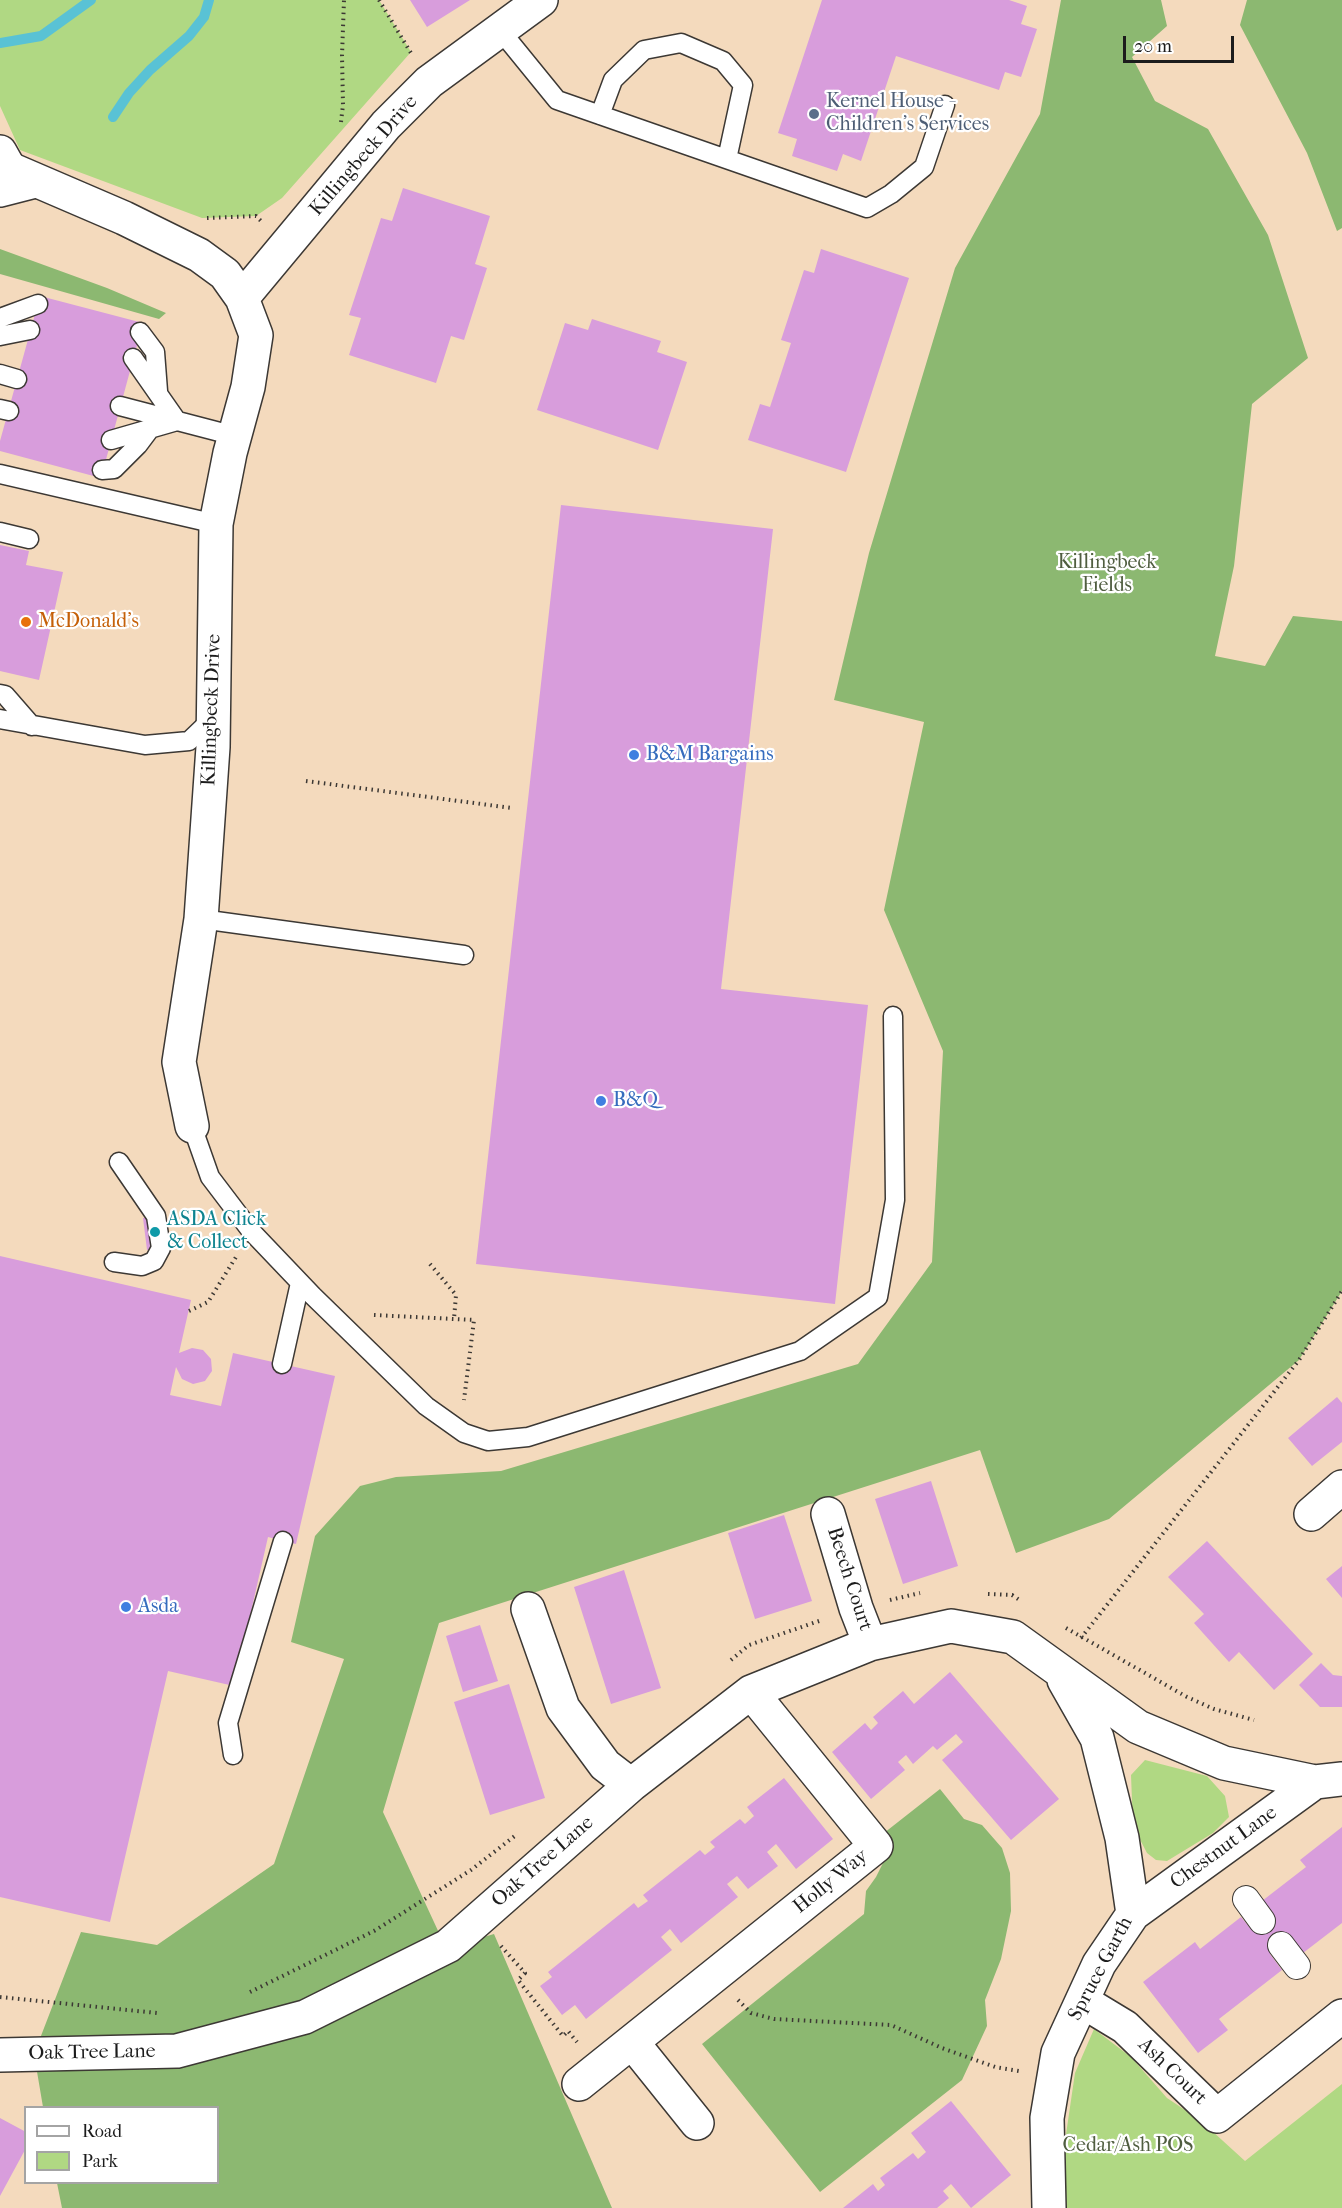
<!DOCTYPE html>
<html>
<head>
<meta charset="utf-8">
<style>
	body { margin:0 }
	#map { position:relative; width:1342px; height:2208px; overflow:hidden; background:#f4dabd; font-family:"IM FELL French Canon",serif }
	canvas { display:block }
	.legend { position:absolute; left:24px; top:2106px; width:195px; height:78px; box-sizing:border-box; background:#fff; border:2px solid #a4a4a4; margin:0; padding:8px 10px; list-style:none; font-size:18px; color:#1c1c1c }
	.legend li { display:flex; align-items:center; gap:12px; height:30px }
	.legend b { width:30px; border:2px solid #a4a4a4 }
	.scale { position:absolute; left:1123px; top:36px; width:111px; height:27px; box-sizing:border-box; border:3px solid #1c1c1c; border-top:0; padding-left:8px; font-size:18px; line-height:21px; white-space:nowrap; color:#1c1c1c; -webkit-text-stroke:4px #fff; paint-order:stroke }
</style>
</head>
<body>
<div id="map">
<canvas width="1342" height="2208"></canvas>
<ul class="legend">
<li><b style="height:8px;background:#fff"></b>Road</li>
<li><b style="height:16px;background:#b0d883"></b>Park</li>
</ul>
<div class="scale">20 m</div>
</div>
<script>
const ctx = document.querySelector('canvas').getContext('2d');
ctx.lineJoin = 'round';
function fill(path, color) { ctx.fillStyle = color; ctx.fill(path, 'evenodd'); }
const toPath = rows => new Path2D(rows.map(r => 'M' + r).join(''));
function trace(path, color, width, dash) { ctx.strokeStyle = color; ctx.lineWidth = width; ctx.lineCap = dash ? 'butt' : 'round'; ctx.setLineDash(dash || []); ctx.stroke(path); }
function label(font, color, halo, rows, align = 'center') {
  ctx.font = font + ' "IM FELL French Canon",serif'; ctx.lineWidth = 4.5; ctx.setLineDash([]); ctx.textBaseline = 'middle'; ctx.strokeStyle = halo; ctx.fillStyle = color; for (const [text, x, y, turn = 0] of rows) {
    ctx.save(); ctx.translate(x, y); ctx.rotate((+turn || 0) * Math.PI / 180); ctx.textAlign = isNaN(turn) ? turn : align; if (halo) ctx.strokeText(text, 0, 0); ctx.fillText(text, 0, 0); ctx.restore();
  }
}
const green = toPath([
	[0,0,379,0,411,52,282,198,256,216,202,218,20,150,0,106],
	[1145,1760,1207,1776,1225,1796,1229,1817,1213,1833,1167,1861,1156,1860,1147,1853,1133,1826,1131,1775],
	[1094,2029,1131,2057,1167,2098,1200,2120,1245,2161,1342,2084,1342,2208,1066,2208,1064,2148,1075,2073]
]);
const forest = toPath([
	[1061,0,1161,0,1167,26,1132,57,1155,101,1208,129,1268,235,1308,358,1252,404,1234,566,1215,656,1265,666,1293,616,1342,621,1342,1291,1299,1360,1109,1519,1016,1553,980,1450,439,1623,383,1812,446,1948,494,1934,612,2208,62,2208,57,2183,218,2182,218,2108,43,2107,34,2054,81,1932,157,1945,274,1864,344,1659,291,1642,315,1536,360,1486,396,1477,501,1471,858,1364,932,1262,943,1051,884,910,924,722,834,700,869,553,955,268,1040,114],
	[1247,0,1342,0,1342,228,1337,231,1307,153,1240,25],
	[0,249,107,288,166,313,159,319,0,274],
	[940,1789,964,1819,982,1825,1002,1848,1010,1873,1011,1911,1001,1959,985,2000,987,2026,962,2080,820,2192,702,2044,864,1914,866,1891,876,1877,886,1857,884,1833]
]);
const stream = toPath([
	[0,43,41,36,91,0],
	[113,117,129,93,150,70,189,36,204,17,209,0]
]);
const building = toPath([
	[410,0,470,0,427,27],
	[822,0,1009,0,1027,6,1021,24,1037,29,1021,77,1005,72,999,90,896,56,861,161,843,154,837,171,792,156,797,139,778,133],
	[403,188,490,216,475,264,487,268,464,340,451,336,436,383,349,355,361,318,349,315,381,218,392,221],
	[821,249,909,278,846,472,748,440,760,404,770,407,791,343,781,340,804,270,814,273],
	[40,296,143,323,101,478,0,451,0,441],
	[592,319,661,341,657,352,687,362,658,450,537,410,565,323,588,330],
	[561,505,773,529,721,989,868,1005,835,1304,476,1264],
	[0,545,29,551,26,565,63,572,39,680,0,671],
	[163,1215,167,1247,147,1250,143,1218],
	[0,1256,191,1300,179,1353,192,1348,203,1350,211,1359,212,1371,205,1381,193,1384,182,1379,176,1367,170,1395,221,1406,233,1353,335,1376,296,1544,268,1537,234,1686,168,1671,110,1922,0,1897],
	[1337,1397,1342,1403,1342,1442,1312,1466,1288,1438],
	[931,1481,958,1566,903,1584,875,1499],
	[784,1515,812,1601,755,1619,728,1533],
	[1207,1541,1313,1654,1274,1690,1239,1652,1229,1662,1194,1623,1204,1614,1168,1577],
	[1342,1566,1342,1598,1326,1579],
	[624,1570,661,1688,611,1704,574,1587],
	[480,1625,498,1681,463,1692,446,1636],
	[1321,1663,1333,1675,1342,1676,1342,1707,1320,1707,1299,1685],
	[950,1672,1059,1799,1011,1840,942,1760,963,1742,956,1734,937,1750,933,1746,913,1764,906,1755,898,1762,905,1770,871,1799,832,1752,865,1723,871,1730,878,1723,873,1717,903,1691,914,1704],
	[509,1684,545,1798,490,1815,454,1702],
	[784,1778,833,1839,796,1869,776,1844,767,1852,778,1866,748,1889,737,1876,727,1884,738,1897,681,1943,670,1929,661,1937,672,1950,586,2019,575,2005,562,2015,540,1986,552,1977,548,1972,634,1903,638,1908,648,1901,643,1895,700,1850,705,1855,715,1847,710,1842,740,1819,745,1824,754,1816,747,1807],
	[1342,1827,1342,1923,1303,1953,1291,1937,1270,1954,1282,1970,1219,2019,1228,2030,1198,2053,1143,1982,1195,1942,1200,1949,1241,1917,1251,1929,1262,1921,1262,1901,1306,1867,1300,1860],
	[951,2101,1011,2175,971,2208,951,2184,943,2191,949,2198,937,2208,843,2208,873,2184,878,2191,885,2185,880,2178,913,2153,918,2159,926,2152,911,2133],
	[0,2118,26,2132,26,2148,0,2196]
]);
const path = toPath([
	[379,0,411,53],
	[341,122,343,105,342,56,344,0],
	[207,218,256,216,261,221],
	[306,781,512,808],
	[430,1264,456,1295,454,1319],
	[189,1311,208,1302,236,1257],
	[374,1315,474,1320,464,1400],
	[988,1594,1012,1595,1021,1601],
	[890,1600,920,1593],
	[1066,1628,1187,1697,1214,1709,1254,1720],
	[1081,1638,1299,1360,1342,1291],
	[731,1660,749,1645,822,1620],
	[501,1946,525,1973,518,1980,563,2036,568,2031,577,2042],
	[250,1992,374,1931,471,1870,516,1835],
	[0,1997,157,2013],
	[738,2000,751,2013,774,2019,891,2025,942,2048,995,2067,1019,2071]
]);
const service = toPath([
	[500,30,557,100,867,208,891,194,924,167,945,105],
	[600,115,613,80,644,50,681,43,723,61,743,85,727,159],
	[0,318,38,304],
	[140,332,155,352,158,391],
	[0,336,30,330],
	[0,374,17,379],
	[120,406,235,436],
	[0,409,9,411],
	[111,440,177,421,133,358],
	[102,470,114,469,138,445,150,429],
	[0,474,216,524],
	[0,532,29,539],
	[0,694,5,695,32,726],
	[0,719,145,745,189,741,213,718],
	[201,919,464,955],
	[192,1126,210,1177,251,1231,313,1296,426,1406,464,1433,488,1441,528,1437,800,1351,878,1297,895,1200,893,1016],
	[114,1262,142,1266,154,1261,161,1248,156,1216,119,1162],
	[282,1364,300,1283],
	[233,1755,228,1723,283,1541]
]);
const pedestrian = toPath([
	[1246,1899,1262,1921],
	[1281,1945,1297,1966]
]);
const minor = toPath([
	[10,169,124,218,199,255,225,274,242,298,256,335,248,387,230,453,216,524,213,747,201,919,179,1062,192,1126],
	[242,298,386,125,429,82,541,0],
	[828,1514,856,1608,870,1644],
	[1311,1514,1342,1487],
	[528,1609,563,1708,605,1765,631,1785],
	[1064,1680,1097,1738,1122,1838,1133,1914],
	[1082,2001,1125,2027,1217,2116,1342,2016],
	[632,2042,697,2123],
	[0,2055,177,2051,305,2017,448,1946,631,1785,751,1692,870,1644,951,1626,1013,1637,1138,1727,1224,1763,1315,1782,1342,1779],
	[579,2084,876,1846,751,1692],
	[1049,2208,1047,2118,1058,2053,1099,1964,1133,1914,1315,1782]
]);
const trunk = toPath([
	[0,152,9,168],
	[0,190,35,181]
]);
const markers = [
	[814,114,6,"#5c6f8a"],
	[26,622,6,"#e8710a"],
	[634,755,6,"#3f7fe0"],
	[601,1101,6,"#3f7fe0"],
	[155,1232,6,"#0f9aa8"],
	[126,1607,6,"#3f7fe0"]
];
const serviceNames = [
	["Kernel House -",826,102],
	["Children's Services",826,125]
];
const streetNames = [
	["Killingbeck Drive",364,156,-49],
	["Killingbeck Drive",212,710,-88],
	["Beech Court",849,1579,72],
	["Chestnut Lane",1224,1848,-36],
	["Oak Tree Lane",543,1862,-41],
	["Holly Way",831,1882,-39],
	["Spruce Garth",1101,1969,-62],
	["Oak Tree Lane",92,2053,-1],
	["Ash Court",1172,2072,44]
];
const parkNames = [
	["Killingbeck",1107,563],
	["Fields",1107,586],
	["Cedar/Ash POS",1128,2146]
];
const foodNames = [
	["McDonald's",38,622]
];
const shopNames = [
	["B&M Bargains",646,755],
	["B&Q",613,1101],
	["Asda",138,1607]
];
const cultureNames = [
	["ASDA Click",167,1220],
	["& Collect",167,1243]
];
fill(green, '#b0d883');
fill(forest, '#8cb871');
trace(stream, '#59c2d5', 10);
fill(building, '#d89ddc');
trace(service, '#3c3834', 21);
trace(pedestrian, '#3c3834', 28);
trace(minor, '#3c3834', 36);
trace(trunk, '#3c3834', 36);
trace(path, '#3c3834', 4, [1.5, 4.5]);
trace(service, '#fff', 18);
trace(pedestrian, '#fff', 26);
trace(minor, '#fff', 33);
trace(trunk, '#fff', 33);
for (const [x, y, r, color] of markers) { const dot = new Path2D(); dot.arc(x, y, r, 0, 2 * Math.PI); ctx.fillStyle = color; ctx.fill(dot); trace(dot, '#fff', 2); }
label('20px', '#4e5e75', '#fff', serviceNames, 'left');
label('20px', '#1c1c1c', '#fff', streetNames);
label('20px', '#505e40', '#fff', parkNames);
label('20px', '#c56008', '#fff', foodNames, 'left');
label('20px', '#366cbe', '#fff', shopNames, 'left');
label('20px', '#0d838f', '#fff', cultureNames, 'left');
</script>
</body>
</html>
